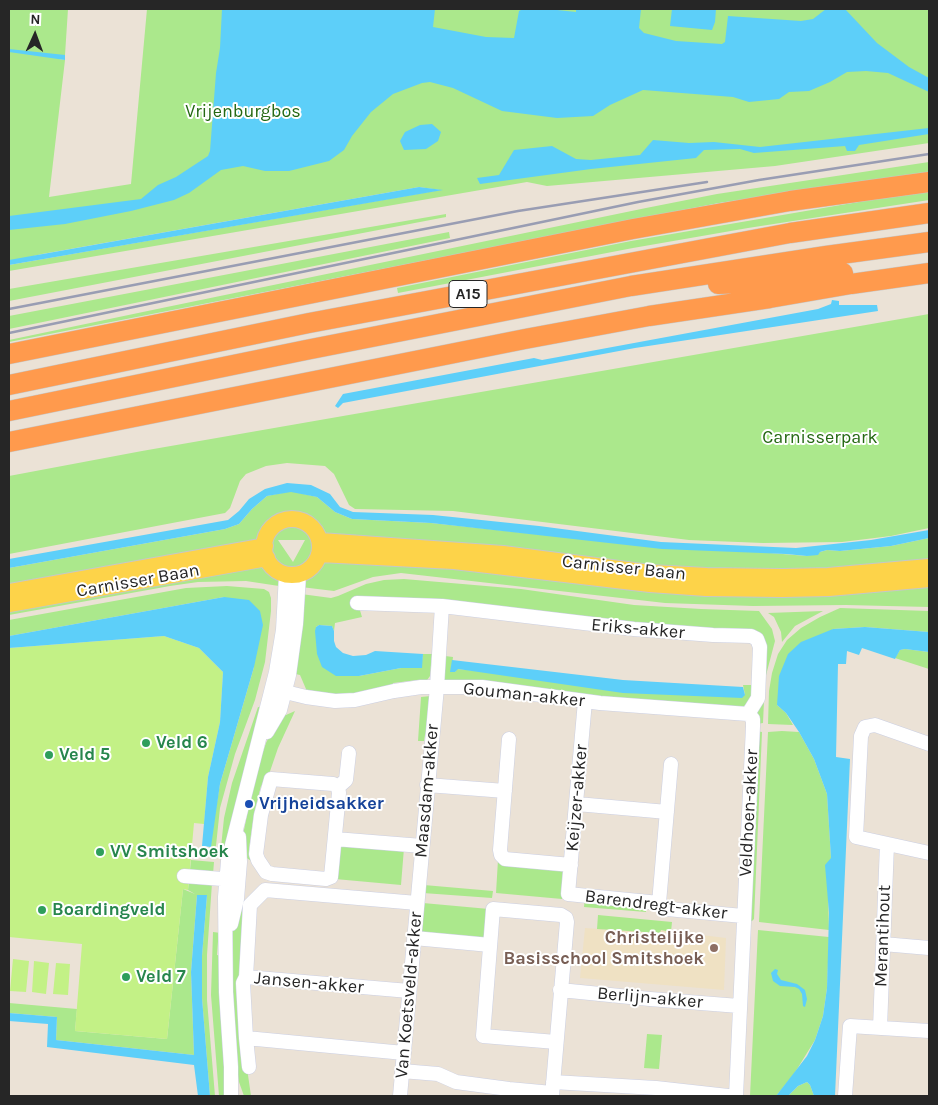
<!DOCTYPE html>
<html>
<head>
<meta charset="utf-8">
<style>
	body { margin:0 }
	#map { position:relative; width:938px; height:1105px; overflow:hidden; background:#ebe2d6; font-family:Karla,sans-serif }
	canvas { display:block }
	.frame { position:absolute; inset:0; border:10px solid #262626; pointer-events:none }
	.north { position:absolute; left:10px; top:10px; width:50px; height:50px; -webkit-text-stroke:4px #fff; paint-order:stroke; rotate:2deg; font-size:14px; font-weight:700; line-height:20px; text-align:center; color:#262626 }
	.north::after { content:''; display:block; margin:auto; width:18px; height:22px; background:#262626; clip-path:polygon(50% 0,100% 100%,50% 72%,0 100%) }
</style>
</head>
<body>
<div id="map">
<canvas width="938" height="1105"></canvas>
<div class="frame"></div>
<div class="north">N</div>
</div>
<script>
const ctx = document.querySelector('canvas').getContext('2d');
ctx.lineJoin = 'round';
function fill(path, color) { ctx.fillStyle = color; ctx.fill(path, 'evenodd'); }
const toPath = rows => new Path2D(rows.map(r => 'M' + r).join(''));
function trace(path, color, width, dash) { ctx.strokeStyle = color; ctx.lineWidth = width; ctx.lineCap = dash ? 'butt' : 'round'; ctx.setLineDash(dash || []); ctx.stroke(path); }
function label(font, color, halo, rows, align = 'center') {
  ctx.font = font + ' Karla,sans-serif'; ctx.lineWidth = 4; ctx.setLineDash([]); ctx.textBaseline = 'middle'; ctx.strokeStyle = halo; ctx.fillStyle = color; for (const [text, x, y, turn = 0] of rows) {
    ctx.save(); ctx.translate(x, y); ctx.rotate((+turn || 0) * Math.PI / 180); ctx.textAlign = isNaN(turn) ? turn : align; if (halo) ctx.strokeText(text, 0, 0); ctx.fillText(text, 0, 0); ctx.restore();
  }
}
const education = toPath([
	[585,928,660,933,661,930,726,938,724,990,580,978]
]);
const green = toPath([
	[9,9,68,9,65,55,59,55,59,59,65,60,49,197,131,184,147,9,929,9,929,143,775,166,547,186,527,182,9,271,9,265,440,190,419,187,42,254,9,262],
	[929,162,929,172,719,203,9,342,9,340,162,308,646,208,717,194],
	[929,192,929,200,748,228,633,248,398,293,397,288,631,241,864,201],
	[446,214,446,217,9,301,9,289],
	[449,232,450,238,9,329,9,316],
	[929,314,929,528,891,536,842,542,763,543,689,540,453,511,355,509,349,505,334,474,325,466,287,463,266,466,246,474,240,481,230,508,225,513,9,554,9,476,142,451],
	[291,491,317,497,335,512,352,519,431,523,535,534,807,556,827,550,840,551,891,546,929,538,929,564,709,575,326,536,319,526,310,518,295,513,284,514,271,520,257,540,9,589,9,568,225,529,239,524,252,509,267,496],
	[290,526,303,529,312,540,313,547,312,554,304,565,291,568,278,563,271,551,273,538,283,528],
	[278,540,305,540,293,562],
	[330,559,929,584,929,607,846,605,753,606,665,603,401,573,373,577,334,591,301,587,302,583,307,576,312,573,320,563],
	[265,566,278,578,281,583,279,586,246,581,198,582,170,586,9,615,9,607],
	[404,579,521,589,634,605,701,609,759,611,772,629,775,641,765,679,763,723,757,724,756,718,763,645,603,623,359,607,362,617,335,623,334,631,332,626,319,625,316,627,359,676,401,668,421,668,423,654,432,654,430,676,425,683,418,680,393,683,393,687,349,698,309,696,300,675,291,673,301,594,331,598,338,596,366,584,384,580],
	[227,586,264,589,269,592,271,598,271,611,265,662,255,700,235,754,220,808,215,855,208,855,220,784,254,667,224,597,9,636,9,620,186,588],
	[840,608,929,611,929,632,865,627,833,629,777,705,786,713,793,725,768,724,769,691,772,673,778,654,787,640,801,628,820,617],
	[823,611,795,626,782,642,781,632,774,617,768,613],
	[905,649,929,652,929,669,895,658,900,650],
	[445,656,453,657,451,672,455,672,457,669,745,695,743,685,753,685,753,700,744,706,744,709,598,699,449,681,445,680,443,677],
	[431,696,428,733,425,735,424,741,418,741,421,697],
	[258,707,264,708,225,858,220,857,224,818,232,783],
	[295,711,278,748,266,783,261,786,254,814,249,849,252,852,253,862,245,857,243,835,255,774,266,743,281,713,286,715],
	[756,731,762,732,754,919,752,921,746,920],
	[782,731,799,732,814,759,827,794,831,858,828,889,829,930,759,922,768,732],
	[342,843,404,848,401,885,335,879,338,846],
	[191,860,214,862,213,874,190,870],
	[498,860,565,867,562,899,496,893],
	[189,881,212,883,207,955,207,1000,215,1096,210,1096,202,998,202,956,207,895,197,895,191,972,194,1055,56,1040,57,1017,9,1013,9,1003,77,1009,75,1031,167,1039,183,889,195,894,188,890],
	[424,885,493,891,492,898,423,893],
	[585,898,647,903,646,912,584,907],
	[423,903,489,909,485,939,420,936],
	[239,904,248,904,244,1047,251,1096,244,1096,239,1082,233,1038,231,950,233,921],
	[598,915,672,922,671,932,661,930,660,933,597,929],
	[758,930,829,937,827,988,823,1016,815,1040,794,1074,776,1096,750,1096],
	[213,932,221,933,218,941,217,955,222,956,228,1096,219,1096,211,995],
	[647,1034,662,1035,659,1069,644,1068],
	[807,1082,810,1085,814,1096,788,1096,798,1086]
]);
const pitch = toPath([
	[164,636,199,648,223,672,220,722,208,777,204,824,194,823,188,890,183,889,167,1039,75,1031,82,944,9,937,9,648],
	[13,959,29,961,26,992,10,991],
	[34,961,49,963,46,994,32,992],
	[56,963,70,964,68,995,53,994]
]);
const water = toPath([
	[222,9,435,9,433,27,486,37,514,38,519,11,523,9,548,9,576,12,576,9,641,9,639,28,644,33,676,41,722,44,725,42,728,16,801,21,813,19,826,9,845,9,877,43,909,67,929,78,929,92,888,73,866,71,847,72,830,82,809,91,789,92,779,99,749,102,733,97,643,90,610,105,593,116,557,118,502,111,453,88,430,82,422,83,393,94,371,112,352,136,344,150,329,161,289,171,265,171,243,166,221,170,189,193,174,200,131,211,65,224,9,230,9,216,141,199,158,185,176,177,208,156,210,151,216,73,220,48],
	[672,9,716,9,715,22,712,30,670,26],
	[9,49,65,55,65,60,9,52],
	[432,124,441,132,438,141,426,149,404,150,400,141,405,132,420,125],
	[929,128,929,134,859,145,855,151,847,151,845,146,754,153,740,149,704,150,696,158,591,169,480,184,477,178,499,175,514,150,552,146,576,159,591,160,640,155,653,140,689,143,714,142,760,147],
	[419,187,443,190,9,265,9,260],
	[832,300,839,301,839,305,877,305,878,311,635,348,343,403,338,408,335,406,343,394,534,358,542,360,818,309,831,304],
	[287,483,311,485,330,494,340,507,353,512,433,515,539,526,661,542,796,548,871,540,929,530,929,538,891,546,840,551,827,550,820,552,818,555,807,556,786,554,662,549,431,523,352,519,335,512,317,497,291,492,267,496,252,509,239,524,225,529,9,568,9,559,228,520,239,511,249,499,265,489],
	[224,597,249,600,260,611,263,625,254,667,220,784,211,847,202,846,208,777,220,722,223,672,199,648,164,636,9,648,9,636],
	[319,625,332,626,334,631,334,641,336,647,343,653,353,656,366,655,375,651,423,654,422,668,401,668,359,676,336,676,322,667,317,654,315,631,316,627],
	[865,627,929,632,929,652,905,649,900,650,895,659,862,648,859,655,847,651,846,664,838,664,836,757,850,759,835,1096,814,1096,810,1085,807,1082,798,1086,788,1096,776,1096,807,1056,815,1040,823,1016,827,988,829,913,825,865,831,858,827,794,814,759,799,732,786,713,777,705,779,676,788,654,801,642,833,629],
	[452,660,623,680,743,687,745,695,742,698,623,693,458,669,455,672,450,672],
	[197,895,207,895,202,956,202,998,210,1096,198,1096,194,1065,47,1047,48,1024,9,1021,9,1013,57,1017,56,1040,194,1055,191,972],
	[775,969,778,970,777,974,781,980,797,984,805,990,807,999,805,1007,803,1006,802,994,799,989,795,987,780,986,773,981,771,973]
]);
const minor = toPath([
	[357,603,442,606,437,687,400,1096],
	[442,606,634,629,713,635,751,636,757,639,760,647,758,698,748,714],
	[273,689,306,697,335,701,355,700,394,691,421,687,482,687,600,703,748,714],
	[585,701,568,894,659,903,667,909,743,916],
	[267,732,280,710,289,675,296,624,299,575],
	[509,739,500,850,501,855,505,859,571,865],
	[929,744,875,725,865,727,861,736,856,837,929,853],
	[271,779,333,784,338,787,339,793,331,877,326,879,272,874,266,872,258,860,256,854,261,815,271,779],
	[427,785,505,791],
	[338,787,346,780,349,753],
	[577,804,667,812],
	[335,839,422,846],
	[184,876,235,880],
	[659,903,671,764],
	[231,924,237,899,240,862,239,837],
	[414,938,490,945],
	[883,944,929,948],
	[246,977,243,983,246,1038,404,1053],
	[560,990,650,999,739,1006],
	[409,991,246,977,250,905,265,890,417,903],
	[880,1028,887,844],
	[246,1038,249,1067],
	[402,1071,438,1074,456,1082,509,1089,552,1093],
	[553,1082,656,1088,728,1096],
	[231,1096,231,1067,226,992,225,897,228,861,276,672,283,630,286,575],
	[552,1096,567,922,566,918,561,915,493,909,483,1036,556,1042],
	[736,1096,753,726,753,719,748,714],
	[845,1096,850,1026,929,1031]
]);
const major = toPath([
	'264 547a28 28 0 1 1 56 0a28 28 0 1 1-56 0Z',
	[320,541,503,554,650,573,707,576,782,577,828,576,929,567],
	[320,554,454,561,650,584,706,588,782,589,829,588,929,579],
	[9,592,265,546],
	[9,604,267,558]
]);
const highway = toPath([
	[718,284,741,283,843,273],
	[9,354,633,229,790,201,929,182],
	[9,385,309,323,790,233,929,213],
	[9,411,306,350,631,286,826,256,929,242],
	[9,442,525,339,649,316,770,298,851,284,929,273]
]);
const rail = toPath([
	[9,309,518,211,707,182],
	[9,333,638,202,759,180,929,154]
]);
const markers = [
	[146,743,5,"#2e9e5b"],
	[49,755,5,"#2e9e5b"],
	[249,804,5,"#1a4fb4"],
	[100,852,5,"#2e9e5b"],
	[42,910,5,"#2e9e5b"],
	[714,948,5,"#8d6e63"],
	[126,977,5,"#2e9e5b"]
];
const shields = [
	[468,294,38]
];
const shieldNames = [
	["A15",468,294]
];
const parkNames = [
	["Vrijenburgbos",243,112],
	["Carnisserpark",820,438]
];
const streetNames = [
	["Carnisser Baan",624,568,6],
	["Carnisser Baan",138,581,-10],
	["Eriks-akker",638,629,5],
	["Gouman-akker",524,695,6],
	["Maasdam-akker",427,791,-85],
	["Keijzer-akker",577,798,-85],
	["Veldhoen-akker",749,813,-87],
	["Barendregt-akker",656,905,7],
	["Merantihout",883,936,-88],
	["Jansen-akker",309,983,5],
	["Van Koetsveld-akker",409,995,-85],
	["Berlijn-akker",650,998,5]
];
const leisureNames = [
	["Veld 6",156,743],
	["Veld 5",59,755],
	["VV Smitshoek",110,852],
	["Boardingveld",52,910],
	["Veld 7",136,977]
];
const transitNames = [
	["Vrijheidsakker",259,804]
];
const educationNames = [
	["Christelijke",704,938],
	["Basisschool Smitshoek",704,959]
];
fill(education, '#efe1c3');
fill(green, '#abe88c');
fill(pitch, '#c3f186');
fill(water, '#5dcff9');
trace(minor, '#cbcfe2', 15);
trace(major, '#c7c7c7', 18);
trace(highway, '#c7c7c7', 21);
trace(minor, '#fff', 14);
trace(major, '#fdd349', 16);
trace(highway, '#ff9a4d', 20);
trace(rail, '#999db3', 2.5);
for (const [x, y, r, color] of markers) { const dot = new Path2D(); dot.arc(x, y, r, 0, 2 * Math.PI); ctx.fillStyle = color; ctx.fill(dot); trace(dot, '#fff', 2); }
for (const [x, y, w] of shields) { const box = new Path2D(); box.roundRect(x - w / 2, y - 13.5, w, 27, 4); ctx.fillStyle = '#fff'; ctx.fill(box); trace(box, '#262626', 1); }
label('bold 16px', '#262626', null, shieldNames);
label('18px', '#246812', '#fff', parkNames);
label('18px', '#262626', '#fff', streetNames);
label('bold 18px', '#27864d', '#fff', leisureNames, 'left');
label('bold 18px', '#164399', '#fff', transitNames, 'left');
label('bold 18px', '#785e54', '#fff', educationNames, 'right');
</script>
</body>
</html>
